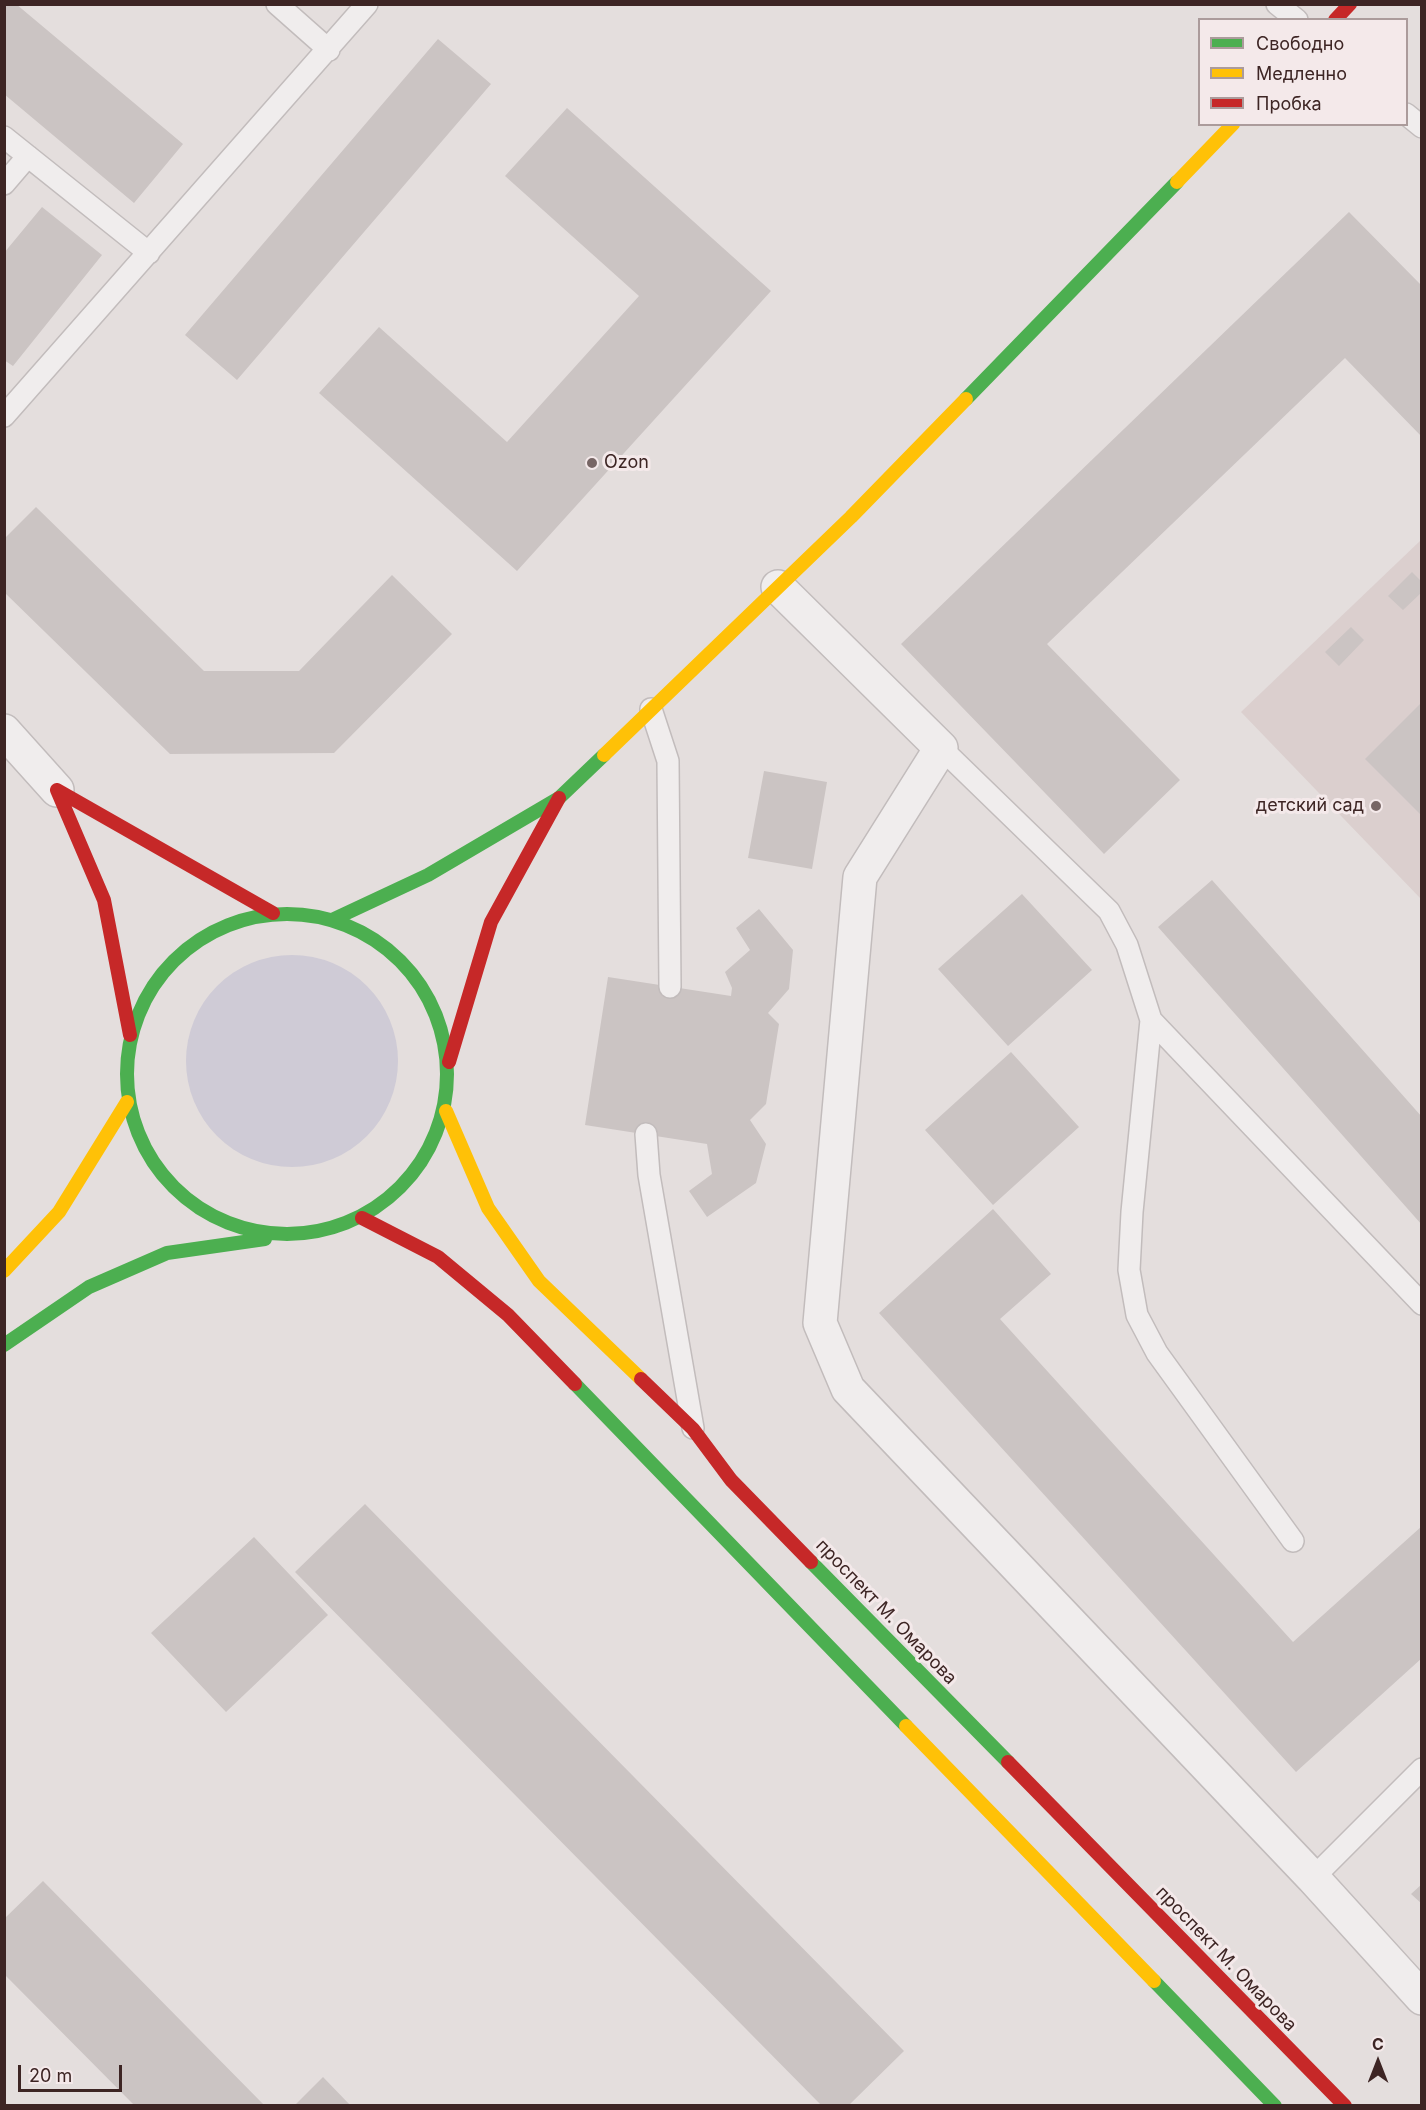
<!DOCTYPE html>
<html>
<head>
<meta charset="utf-8">
<style>
	body { margin:0 }
	#map { position:relative; width:1426px; height:2110px; overflow:hidden; background:#e4dedd; font-family:Inter,sans-serif }
	canvas { display:block }
	.frame { position:absolute; inset:0; border:6px solid #3d2524; pointer-events:none }
	.legend { position:absolute; left:1198px; top:18px; width:210px; height:108px; box-sizing:border-box; background:#f4e9ea; border:2px solid #ab9b9b; margin:0; padding:8px 10px; list-style:none; font-size:18px; color:#3d2524 }
	.legend li { display:flex; align-items:center; gap:12px; height:30px }
	.legend b { width:30px; border:2px solid #ab9b9b }
	.north { position:absolute; left:1348px; top:2032px; width:60px; height:60px; -webkit-text-stroke:4px #f4e9ea; paint-order:stroke; rotate:0deg; font-size:16px; font-weight:700; line-height:24px; text-align:center; color:#3d2524 }
	.north::after { content:''; display:block; margin:auto; width:21px; height:27px; background:#3d2524; clip-path:polygon(50% 0,100% 100%,50% 72%,0 100%) }
	.scale { position:absolute; left:18px; top:2065px; width:104px; height:27px; box-sizing:border-box; border:3px solid #3d2524; border-top:0; padding-left:8px; font-size:18px; line-height:21px; white-space:nowrap; color:#3d2524; -webkit-text-stroke:4px #f4e9ea; paint-order:stroke }
</style>
</head>
<body>
<div id="map">
<canvas width="1426" height="2110"></canvas>
<div class="frame"></div>
<ul class="legend">
<li><b style="height:8px;background:#4caf50"></b>Свободно</li>
<li><b style="height:8px;background:#ffc107"></b>Медленно</li>
<li><b style="height:8px;background:#c62828"></b>Пробка</li>
</ul>
<div class="north">С</div>
<div class="scale">20 m</div>
</div>
<script>
const ctx = document.querySelector('canvas').getContext('2d');
ctx.lineJoin = 'round';
function fill(path, color) { ctx.fillStyle = color; ctx.fill(path, 'evenodd'); }
const toPath = rows => new Path2D(rows.map(r => 'M' + r).join(''));
function trace(path, color, width, dash) { ctx.strokeStyle = color; ctx.lineWidth = width; ctx.lineCap = dash ? 'butt' : 'round'; ctx.setLineDash(dash || []); ctx.stroke(path); }
function label(font, color, halo, rows, align = 'center') {
  ctx.font = font + ' Inter,sans-serif'; ctx.lineWidth = 6; ctx.setLineDash([]); ctx.textBaseline = 'middle'; ctx.strokeStyle = halo; ctx.fillStyle = color; for (const [text, x, y, turn = 0] of rows) {
    ctx.save(); ctx.translate(x, y); ctx.rotate((+turn || 0) * Math.PI / 180); ctx.textAlign = isNaN(turn) ? turn : align; if (halo) ctx.strokeText(text, 0, 0); ctx.fillText(text, 0, 0); ctx.restore();
  }
}
const built = toPath([
	[1421,540,1421,899,1241,712]
]);
const green = toPath([
	'186 1061a106 106 0 1 1 212 0a106 106 0 1 1-212 0Z'
]);
const building = toPath([
	[4,4,16,4,183,144,134,203,4,94],
	[438,39,491,84,237,380,185,335],
	[567,108,771,291,517,571,319,393,379,327,507,442,639,296,505,176],
	[42,207,102,255,13,366,4,360,4,253],
	[1349,212,1422,286,1422,437,1345,358,1047,644,1180,780,1104,854,901,644],
	[36,507,204,671,299,671,392,575,452,634,334,753,170,754,4,592,4,539],
	[1412,572,1422,582,1422,592,1403,610,1388,596],
	[1351,627,1364,640,1339,666,1325,652],
	[1422,702,1422,816,1365,759],
	[764,771,827,782,812,869,748,858],
	[1212,880,1422,1117,1422,1225,1158,927],
	[1022,894,1092,970,1008,1046,938,969],
	[759,909,793,950,789,989,768,1013,779,1024,766,1104,750,1120,766,1144,756,1183,707,1217,689,1191,712,1174,707,1144,585,1125,608,977,731,996,732,988,725,972,750,950,736,928],
	[1011,1052,1079,1127,993,1205,925,1130],
	[993,1209,1051,1274,1000,1319,1293,1642,1422,1526,1422,1658,1296,1772,879,1313],
	[365,1504,904,2051,848,2106,822,2106,295,1572],
	[254,1537,328,1615,226,1712,151,1633],
	[43,1881,265,2106,135,2106,4,1974,4,1919],
	[1422,1884,1422,1904,1411,1894],
	[323,2077,351,2106,294,2106]
]);
const lane = toPath([
	[277,4,329,50],
	[1277,4,1297,20],
	[1406,114,1422,127],
	[4,137,149,253],
	[4,184,28,156],
	[4,416,367,4],
	[651,709,668,761,670,987],
	[941,748,1109,911,1127,945,1151,1020,1132,1212,1129,1270,1137,1315,1157,1353,1293,1541],
	[1151,1020,1422,1304],
	[646,1134,649,1175,693,1428],
	[1313,1878,1422,1769]
]);
const street = toPath([
	[778,587,941,748,860,877,820,1323,848,1389,1313,1878,1422,1998],
	[4,731,57,790]
]);
const fast = toPath([
	[966,399,1177,182],
	'127 1074a160 160 0 1 1 320 0a160 160 0 1 1-320 0Z',
	[334,919,428,875,559,798,604,755],
	[4,1345,89,1287,167,1253,265,1239],
	[575,1384,906,1726],
	[811,1562,1008,1762],
	[1154,1981,1275,2106]
]);
const slow = toPath([
	[1177,182,1233,124],
	[604,755,851,517,966,399],
	[446,1111,488,1208,539,1281,641,1379],
	[4,1271,59,1212,127,1102],
	[906,1726,1154,1981]
]);
const jam = toPath([
	[1335,20,1350,4],
	[57,790,104,900,130,1035],
	[57,790,273,913],
	[449,1062,491,922,559,798],
	[362,1218,438,1257,508,1315,575,1384],
	[641,1379,693,1429,731,1480,811,1562],
	[1008,1762,1345,2106]
]);
const markers = [
	[592,463,6,"#776665"],
	[1376,806,6,"#776665"]
];
const poiNames = [
	["Ozon",604,463],
	["детский сад",1364,806,"right"]
];
const streetNames = [
	["проспект М. Омарова",886,1612,46],
	["проспект М. Омарова",1226,1959,46]
];
fill(built, '#dbcfce');
fill(green, '#cfcbd6');
fill(building, '#cbc4c3');
trace(lane, '#c2bcbc', 24);
trace(street, '#c2bcbc', 36);
trace(lane, '#f0eded', 21);
trace(street, '#f0eded', 33);
trace(fast, '#4caf50', 14);
trace(slow, '#ffc107', 14);
trace(jam, '#c62828', 14);
for (const [x, y, r, color] of markers) { const dot = new Path2D(); dot.arc(x, y, r, 0, 2 * Math.PI); ctx.fillStyle = color; ctx.fill(dot); trace(dot, '#f4e9ea', 2); }
label('18px', '#3d2524', '#f4e9ea', poiNames, 'left');
label('18px', '#3d2524', '#f4e9ea', streetNames);
</script>
</body>
</html>
